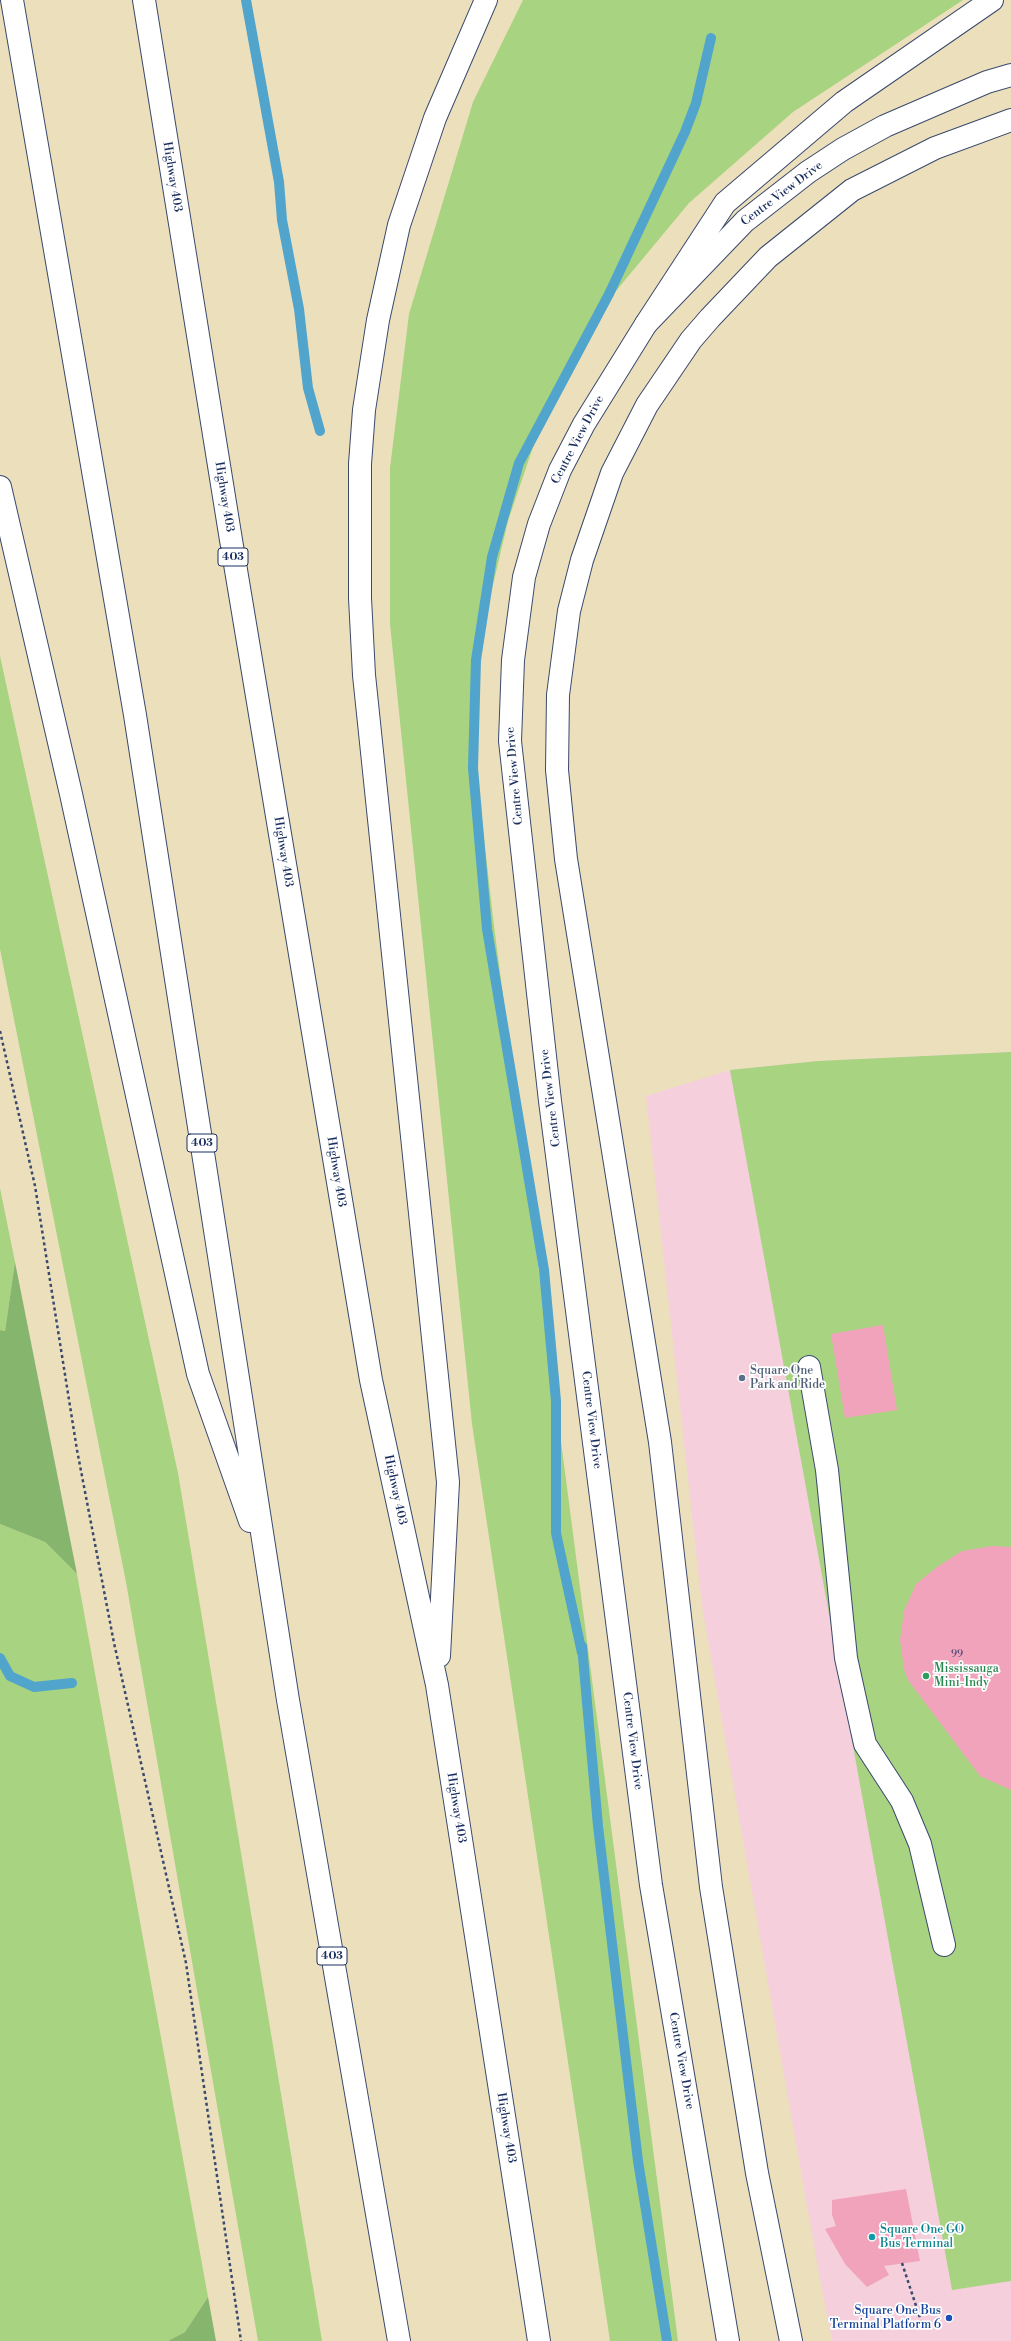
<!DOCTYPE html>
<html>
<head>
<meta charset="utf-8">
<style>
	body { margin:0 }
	canvas { display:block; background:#ecdfbc }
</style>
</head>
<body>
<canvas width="1011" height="2341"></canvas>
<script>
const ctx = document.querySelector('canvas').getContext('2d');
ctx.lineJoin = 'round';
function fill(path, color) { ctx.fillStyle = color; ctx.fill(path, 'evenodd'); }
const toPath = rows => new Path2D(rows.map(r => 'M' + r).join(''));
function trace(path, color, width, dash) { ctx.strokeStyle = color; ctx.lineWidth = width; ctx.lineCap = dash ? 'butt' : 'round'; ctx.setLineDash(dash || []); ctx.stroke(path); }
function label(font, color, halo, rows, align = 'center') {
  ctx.font = font + ' "Libre Bodoni",serif'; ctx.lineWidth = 3.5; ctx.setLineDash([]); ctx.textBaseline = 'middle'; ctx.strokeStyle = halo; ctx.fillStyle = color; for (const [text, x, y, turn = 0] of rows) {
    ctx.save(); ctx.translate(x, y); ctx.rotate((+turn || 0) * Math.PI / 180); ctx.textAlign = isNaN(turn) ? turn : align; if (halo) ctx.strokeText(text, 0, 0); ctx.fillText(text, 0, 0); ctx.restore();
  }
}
const built = toPath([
	[1011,1052,1011,2341,832,2341,819,2274,702,1606,646,1096,730,1070,818,1061]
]);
const green = toPath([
	[523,0,963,0,793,112,689,203,606,303,549,400,508,521,480,640,476,768,494,926,678,2341,610,2341,472,1424,390,624,390,468,409,314,473,102],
	[0,656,178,1473,322,2341,258,2341,126,1582,0,949],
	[1011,1052,1011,2281,952,2290,730,1070,818,1061],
	[0,1188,15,1262,5,1331,0,1330],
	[0,1524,45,1542,77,1574,208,2297,185,2332,168,2341,0,2341]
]);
const forest = toPath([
	[15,1262,77,1574,45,1542,0,1524,0,1330,5,1331],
	[208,2297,216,2341,168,2341,185,2332]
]);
const stream = toPath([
	[246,0,279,182,282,220,299,309,308,388,320,431],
	[582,1646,598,1826,638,2161,667,2341],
	[582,1653,556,1533,556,1401,544,1270,487,929,473,768,476,660,492,557,519,463,609,294,685,132,696,103,711,38],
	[0,1658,10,1676,34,1687,72,1683]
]);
const building = toPath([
	[883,1325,897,1410,845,1418,831,1334],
	[992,1546,1011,1547,1011,1790,980,1776,908,1680,904,1669,900,1640,904,1611,916,1584,937,1567,962,1551],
	[906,2189,920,2261,884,2266,889,2275,867,2287,845,2264,825,2229,836,2226,832,2215,832,2200]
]);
const path = toPath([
	[0,1031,35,1186,77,1450,114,1643,186,1963,241,2341],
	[902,2263,921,2321]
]);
const minor = toPath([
	[809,1367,827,1470,846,1658,865,1744,902,1801,920,1844,944,1945],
	[728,2341,651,1885,550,1101,510,741,513,660,524,577,539,524,560,470,584,424,646,324,745,221,808,172,843,149,885,126,987,82,1011,75],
	[791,2341,757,2173,711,1887,660,1442,566,859,557,770,558,695,569,611,582,560,612,473,647,405,691,340,710,318,768,257,852,190,935,148,1011,120]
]);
const major = toPath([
	[646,324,725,203,844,102,992,0]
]);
const highway = toPath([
	[12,0,135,715,288,1700,399,2341],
	[144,0,231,540,371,1380,437,1685,539,2341],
	[0,487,71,794,198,1374,250,1521],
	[439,1656,448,1482,364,675,360,598,360,464,364,410,378,320,399,225,435,118,486,0]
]);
const markers = [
	[742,1378,4,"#5c6f8a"],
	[926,1676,4,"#2e9e5b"],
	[872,2237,4,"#0f9aa8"],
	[949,2318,4,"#1a4fb4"]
];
const numberNames = [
	["99",957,1655]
];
const shields = [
	[233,557,30],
	[202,1143,30],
	[332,1956,30]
];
const shieldNames = [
	["403",233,557],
	["403",202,1143],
	["403",332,1956]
];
const streetNames = [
	["Highway 403",172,177,81],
	["Centre View Drive",782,194,-37],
	["Centre View Drive",578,440,-62],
	["Highway 403",224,497,81],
	["Centre View Drive",515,776,-95],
	["Highway 403",283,852,81],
	["Centre View Drive",551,1098,-97],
	["Highway 403",336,1172,81],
	["Centre View Drive",591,1420,83],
	["Highway 403",395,1490,78],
	["Centre View Drive",632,1741,83],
	["Highway 403",456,1808,81],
	["Centre View Drive",681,2061,80],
	["Highway 403",506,2128,81]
];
const serviceNames = [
	["Square One",750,1371],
	["Park and Ride",750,1385]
];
const leisureNames = [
	["Mississauga",934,1669],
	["Mini-Indy",934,1683]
];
const cultureNames = [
	["Square One GO",880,2230],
	["Bus Terminal",880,2244]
];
const transitNames = [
	["Square One Bus",941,2311],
	["Terminal Platform 6",941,2325]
];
fill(built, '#f5cfdb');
fill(green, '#a8d380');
fill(forest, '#86b56e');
trace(stream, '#51a4cc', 10);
fill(building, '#f2a3bc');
trace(minor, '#3a496c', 24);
trace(major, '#3a496c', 24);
trace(highway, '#3a496c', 24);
trace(path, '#3a496c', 2.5, [3, 3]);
trace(minor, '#fff', 22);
trace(major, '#fff', 22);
trace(highway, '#fff', 22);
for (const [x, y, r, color] of markers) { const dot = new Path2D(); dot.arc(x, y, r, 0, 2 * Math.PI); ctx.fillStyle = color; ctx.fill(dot); trace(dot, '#fff', 1.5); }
label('10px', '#514c76', null, numberNames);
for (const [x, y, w] of shields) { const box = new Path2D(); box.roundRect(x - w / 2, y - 9, w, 18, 3); ctx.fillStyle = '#fff'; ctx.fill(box); trace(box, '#1b2f5e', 1); }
label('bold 11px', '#1b2f5e', null, shieldNames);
label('12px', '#1b2f5e', '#fff', streetNames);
label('12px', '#4e5e75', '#fff', serviceNames, 'left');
label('12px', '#27864d', '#fff', leisureNames, 'left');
label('12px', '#0d838f', '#fff', cultureNames, 'left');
label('12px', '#164399', '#fff', transitNames, 'right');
</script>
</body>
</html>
